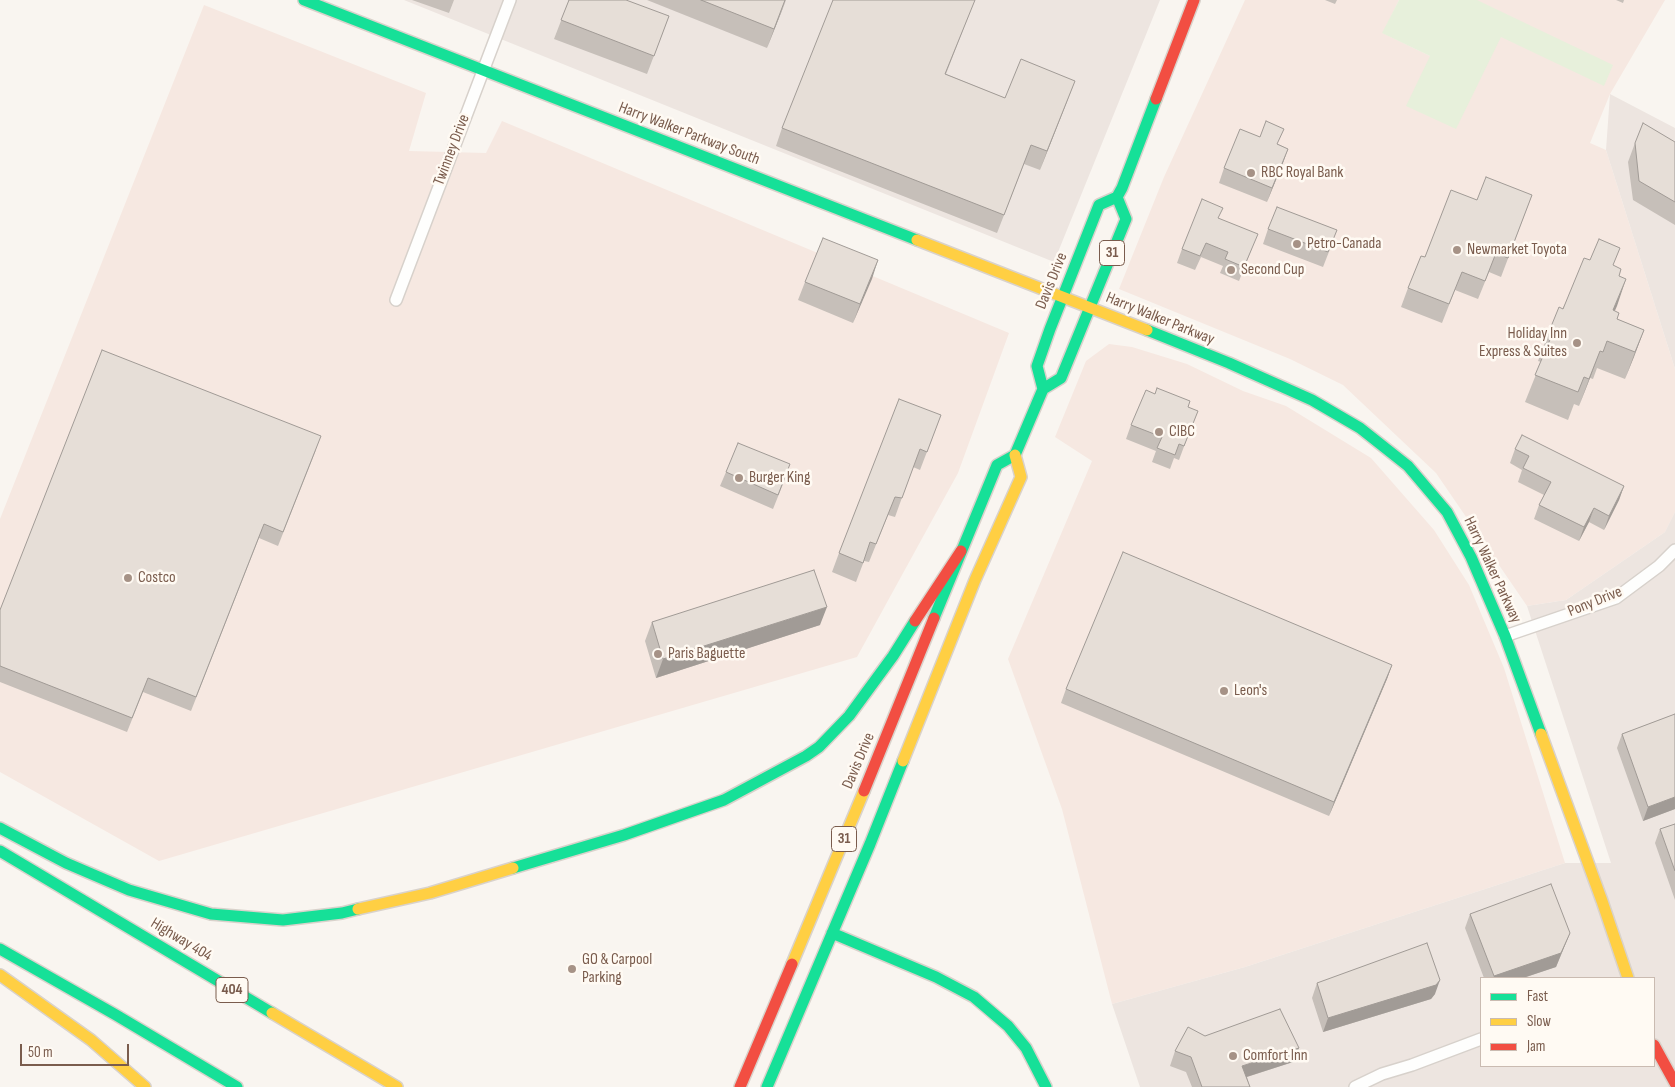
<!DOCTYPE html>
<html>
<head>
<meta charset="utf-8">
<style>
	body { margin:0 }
	#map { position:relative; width:1675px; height:1087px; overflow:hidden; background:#f9f5f0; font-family:"Sofia Sans Condensed",sans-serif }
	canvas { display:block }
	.legend { position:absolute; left:1480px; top:977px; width:175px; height:90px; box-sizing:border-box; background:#fffaf3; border:1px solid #cabbb1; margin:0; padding:6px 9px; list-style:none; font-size:15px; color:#7a5c4d }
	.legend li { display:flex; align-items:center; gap:10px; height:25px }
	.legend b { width:25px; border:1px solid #cabbb1 }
	.scale { position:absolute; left:20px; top:1044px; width:109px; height:22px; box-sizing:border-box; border:2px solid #7a5c4d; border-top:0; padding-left:6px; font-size:15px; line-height:18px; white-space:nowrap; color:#7a5c4d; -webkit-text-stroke:4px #fffaf3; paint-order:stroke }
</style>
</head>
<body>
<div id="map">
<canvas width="1675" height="1087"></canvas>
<ul class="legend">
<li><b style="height:6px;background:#16e098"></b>Fast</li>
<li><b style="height:6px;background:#ffcf43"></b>Slow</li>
<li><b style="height:6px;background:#f24e42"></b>Jam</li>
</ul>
<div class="scale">50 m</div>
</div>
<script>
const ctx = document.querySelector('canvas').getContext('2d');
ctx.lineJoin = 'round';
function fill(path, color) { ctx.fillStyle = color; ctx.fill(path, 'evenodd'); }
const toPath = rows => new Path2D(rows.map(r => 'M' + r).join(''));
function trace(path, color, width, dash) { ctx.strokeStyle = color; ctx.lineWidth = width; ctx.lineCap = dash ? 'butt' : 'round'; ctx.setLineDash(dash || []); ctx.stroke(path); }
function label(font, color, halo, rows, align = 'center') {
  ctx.font = font + ' "Sofia Sans Condensed",sans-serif'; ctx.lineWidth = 5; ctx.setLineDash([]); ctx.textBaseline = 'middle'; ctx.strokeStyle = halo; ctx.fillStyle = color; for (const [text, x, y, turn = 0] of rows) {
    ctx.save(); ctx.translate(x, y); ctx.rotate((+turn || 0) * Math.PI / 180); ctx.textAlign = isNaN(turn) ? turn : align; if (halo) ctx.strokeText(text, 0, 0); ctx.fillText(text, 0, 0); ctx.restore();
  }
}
const commercial = toPath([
	[1245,0,1399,0,1383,33,1430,56,1456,129,1433,0,1665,0,1610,94,1590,143,1606,150,1675,369,1675,512,1665,532,1566,600,1527,606,1436,473,1343,385,1290,359,1119,289,1164,177],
	[204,5,426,93,409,151,486,153,502,121,1009,333,958,473,857,657,159,861,0,772,0,519],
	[1109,344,1132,347,1187,364,1243,391,1286,406,1371,458,1434,530,1469,585,1504,668,1565,863,1245,967,1112,1004,1062,809,1008,659,1092,461,1055,437,1086,361]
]);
const industrial = toPath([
	[404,0,1160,0,1054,262],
	[1610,94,1675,128,1675,369,1606,150],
	[1675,512,1675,1087,1140,1087,1112,1004,1245,967,1565,863,1611,863,1527,606,1566,600,1665,532],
	[1481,978,1654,978,1654,1066,1481,1066]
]);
const green = toPath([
	[1399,0,1477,0,1613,65,1604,86,1501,37,1456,129,1406,106,1430,56,1382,33]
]);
const street = toPath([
	[396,300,510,0],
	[1505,636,1616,598,1659,566,1675,550],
	[1355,1087,1382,1074,1412,1065,1481,1039]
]);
const fast = toPath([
	[304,0,917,240],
	[1147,330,1229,363,1312,400,1360,428,1408,466,1447,512,1471,557,1505,636,1541,734],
	[1043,389,1037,366,1050,329,1099,205,1117,197,1122,188,1156,99],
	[934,618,997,465,1015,455,1043,389,1061,378,1126,219,1117,197],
	[0,828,66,863,129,890,211,914,283,920,342,913,358,909],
	[0,851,272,1013],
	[513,868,624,835,724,800,806,756,819,747,849,716,893,656,915,621],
	[832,933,936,977,974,997,1008,1026,1026,1048,1046,1087],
	[0,949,116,1015,237,1087],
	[767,1087,870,844,903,761]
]);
const slow = toPath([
	[917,240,1147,330],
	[1541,734,1602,901,1628,978],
	[903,761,975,580,1021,477,1015,455],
	[358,909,430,893,513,868],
	[792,964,864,791],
	[0,975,91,1040,145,1087],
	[272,1013,397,1087]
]);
const jam = toPath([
	[1156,99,1194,0],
	[915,621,961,551],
	[864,791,934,618],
	[1654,1045,1675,1083],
	[740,1087,792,964]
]);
const wall = toPath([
	[412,0,454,0,449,13],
	[569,0,669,16,647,74,554,39],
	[647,0,786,0,767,48],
	[1325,0,1337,0,1335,4],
	[1616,0,1624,0,1623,3],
	[970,12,946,74,1005,98,1068,99,1040,170,1024,164,997,233,776,146,782,128],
	[1675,142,1675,225,1633,200,1628,162,1635,143],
	[1278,144,1288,149,1267,202,1219,183,1224,168],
	[1532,195,1501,277,1489,272,1478,299,1455,290,1442,323,1401,307,1408,288,1425,257,1477,200],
	[1219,218,1252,248,1239,281,1220,273,1223,266,1201,257,1195,270,1177,263,1182,249],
	[1268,229,1332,244,1323,267,1263,244],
	[878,260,853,323,798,300,805,282],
	[1590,260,1614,266,1619,276,1614,311,1617,319,1644,330,1625,379,1597,368,1593,379,1590,378,1579,406,1574,404,1568,420,1525,402,1541,362,1538,361,1548,334],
	[1188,407,1192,425,1179,460,1174,458,1170,469,1152,462,1156,451,1126,439,1131,425],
	[941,415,920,470,913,467,895,517,888,515,869,562,864,561,856,582,832,572,839,553],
	[1515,449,1624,486,1619,500,1604,530,1589,522,1579,541,1534,519,1539,505,1544,495,1518,482,1522,470,1510,463],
	[316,450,278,546,259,538,191,711,143,692,127,732,0,682,0,610],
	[726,472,785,479,773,509,720,486],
	[652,622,820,625,656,678,645,641],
	[1392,665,1387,679,1329,816,1061,703,1066,689],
	[1675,714,1675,809,1643,821,1617,748,1622,734],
	[1675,824,1675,900,1655,843,1660,829],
	[1470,914,1570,933,1556,967,1523,978,1484,978,1465,928],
	[1317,983,1435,994,1431,999,1323,1032,1312,998],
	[1205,1036,1299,1048,1293,1062,1247,1077,1250,1087,1192,1087,1186,1072,1170,1066,1175,1051]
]);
const shadedWall = toPath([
	[786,0,781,13,767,48,774,29],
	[1075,81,1068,99,1040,170,1047,151],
	[1288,149,1283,163,1267,202,1272,188],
	[878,260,872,279,853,323,860,304],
	[1626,279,1617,306,1603,338,1613,310],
	[1644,330,1634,357,1625,379,1635,352],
	[1600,351,1590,378,1579,406,1589,379],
	[1624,486,1619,500,1604,530,1609,516],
	[1594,508,1589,522,1579,541,1584,527],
	[827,607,820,625,656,678,663,659],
	[1392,665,1387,679,1329,816,1334,802],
	[1675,797,1675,809,1643,821,1648,807],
	[1570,933,1556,967,1523,978,1493,978,1494,976],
	[1440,980,1435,994,1431,999,1323,1032,1328,1018],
	[1299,1048,1293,1062,1237,1080,1242,1066]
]);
const building = toPath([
	[569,0,626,0,669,16,654,56,561,20,569,0],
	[701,0,785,0,774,29,701,0],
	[833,0,975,0,945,74,1005,98,1021,59,1075,81,1047,151,1031,145,1004,215,782,128,833,0],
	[1266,121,1284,129,1277,144,1288,149,1272,188,1224,168,1240,129,1260,137,1266,121],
	[1643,123,1675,142,1675,202,1639,181,1635,143,1643,123],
	[1486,177,1532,195,1508,258,1496,253,1485,281,1462,272,1449,304,1408,288,1421,256,1425,257,1451,190,1477,200,1486,177],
	[1202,199,1223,208,1218,218,1258,234,1244,267,1225,259,1228,252,1206,243,1200,256,1182,249,1202,199],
	[1277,207,1337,230,1328,252,1268,229,1277,207],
	[823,238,878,260,860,304,805,282,823,238],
	[1599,239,1620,248,1613,265,1621,269,1619,276,1626,279,1613,310,1619,313,1617,319,1644,330,1635,352,1607,341,1603,352,1600,351,1589,379,1584,377,1578,392,1535,375,1552,335,1548,334,1559,307,1563,309,1584,258,1590,260,1599,239],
	[102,350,321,436,283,532,264,524,196,697,148,678,132,718,0,666,0,610,102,350],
	[1157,388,1190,401,1188,407,1198,411,1184,446,1179,444,1175,455,1157,448,1162,437,1131,425,1146,390,1155,394,1157,388],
	[899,399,941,415,927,452,920,449,902,498,895,497,876,544,870,542,863,563,839,553,899,399],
	[1522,435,1624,486,1609,516,1594,508,1584,527,1539,505,1551,482,1523,468,1529,456,1515,449,1522,435],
	[738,443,790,464,778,495,726,472,738,443],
	[1123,552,1392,665,1334,802,1066,689,1123,552],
	[814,570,827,607,663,659,652,622,814,570],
	[1675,714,1675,797,1648,807,1622,734,1675,714],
	[1675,824,1675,871,1660,829,1675,824],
	[1551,884,1570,933,1561,953,1494,976,1470,914,1551,884],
	[1427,943,1440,980,1436,985,1328,1018,1317,983,1427,943],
	[1280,1009,1299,1048,1242,1066,1250,1087,1202,1087,1191,1057,1175,1051,1188,1027,1205,1036,1280,1009]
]);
const markers = [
	[1251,173,5,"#a69286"],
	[1297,244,5,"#a69286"],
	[1457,250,5,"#a69286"],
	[1231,270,5,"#a69286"],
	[1577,343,5,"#a69286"],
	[1159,432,5,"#a69286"],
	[739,478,5,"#a69286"],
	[128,578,5,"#a69286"],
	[658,654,5,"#a69286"],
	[1224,691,5,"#a69286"],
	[572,969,5,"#a69286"],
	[1233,1056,5,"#a69286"]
];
const shields = [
	[1112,253,25],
	[844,839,25],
	[232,990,32]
];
const shieldNames = [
	["31",1112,253],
	["31",844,839],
	["404",232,990]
];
const streetNames = [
	["Harry Walker Parkway South",689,134,21],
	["Twinney Drive",452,150,-69],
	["Davis Drive",1052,281,-68],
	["Harry Walker Parkway",1160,319,22],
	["Harry Walker Parkway",1492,570,65],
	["Pony Drive",1595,602,-22],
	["Davis Drive",859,761,-67],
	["Highway 404",181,940,31]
];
const poiNames = [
	["RBC Royal Bank",1261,173],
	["Petro-Canada",1307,244],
	["Newmarket Toyota",1467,250],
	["Second Cup",1241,270],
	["Holiday Inn",1567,334,"right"],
	["Express & Suites",1567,352,"right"],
	["CIBC",1169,432],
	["Burger King",749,478],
	["Costco",138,578],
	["Paris Baguette",668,654],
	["Leon's",1234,691],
	["GO & Carpool",582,960],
	["Parking",582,978],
	["Comfort Inn",1243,1056]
];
fill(commercial, '#f6e8e1');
fill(industrial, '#ede5e0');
fill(green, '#e7f0db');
trace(street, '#d7d1cb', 14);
trace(fast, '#d9d2cb', 14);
trace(slow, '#d9d2cb', 14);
trace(jam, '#d9d2cb', 14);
trace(street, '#fefefd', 11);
trace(fast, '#16e098', 11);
trace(slow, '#ffcf43', 11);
trace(jam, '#f24e42', 11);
fill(wall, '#c6bfb9');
fill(shadedWall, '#a19b96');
fill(building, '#e6ded7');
trace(building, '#a19b96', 1);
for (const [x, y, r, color] of markers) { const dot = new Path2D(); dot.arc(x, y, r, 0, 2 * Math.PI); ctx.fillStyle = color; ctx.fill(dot); trace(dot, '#fffaf3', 2); }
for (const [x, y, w] of shields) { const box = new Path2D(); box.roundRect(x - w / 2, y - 12.5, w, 25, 4); ctx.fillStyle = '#fffaf3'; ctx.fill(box); trace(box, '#7a5c4d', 1); }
label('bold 15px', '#7a5c4d', null, shieldNames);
label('16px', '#7a5c4d', '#fffaf3', streetNames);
label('16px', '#7a5c4d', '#fffaf3', poiNames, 'left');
</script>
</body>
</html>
